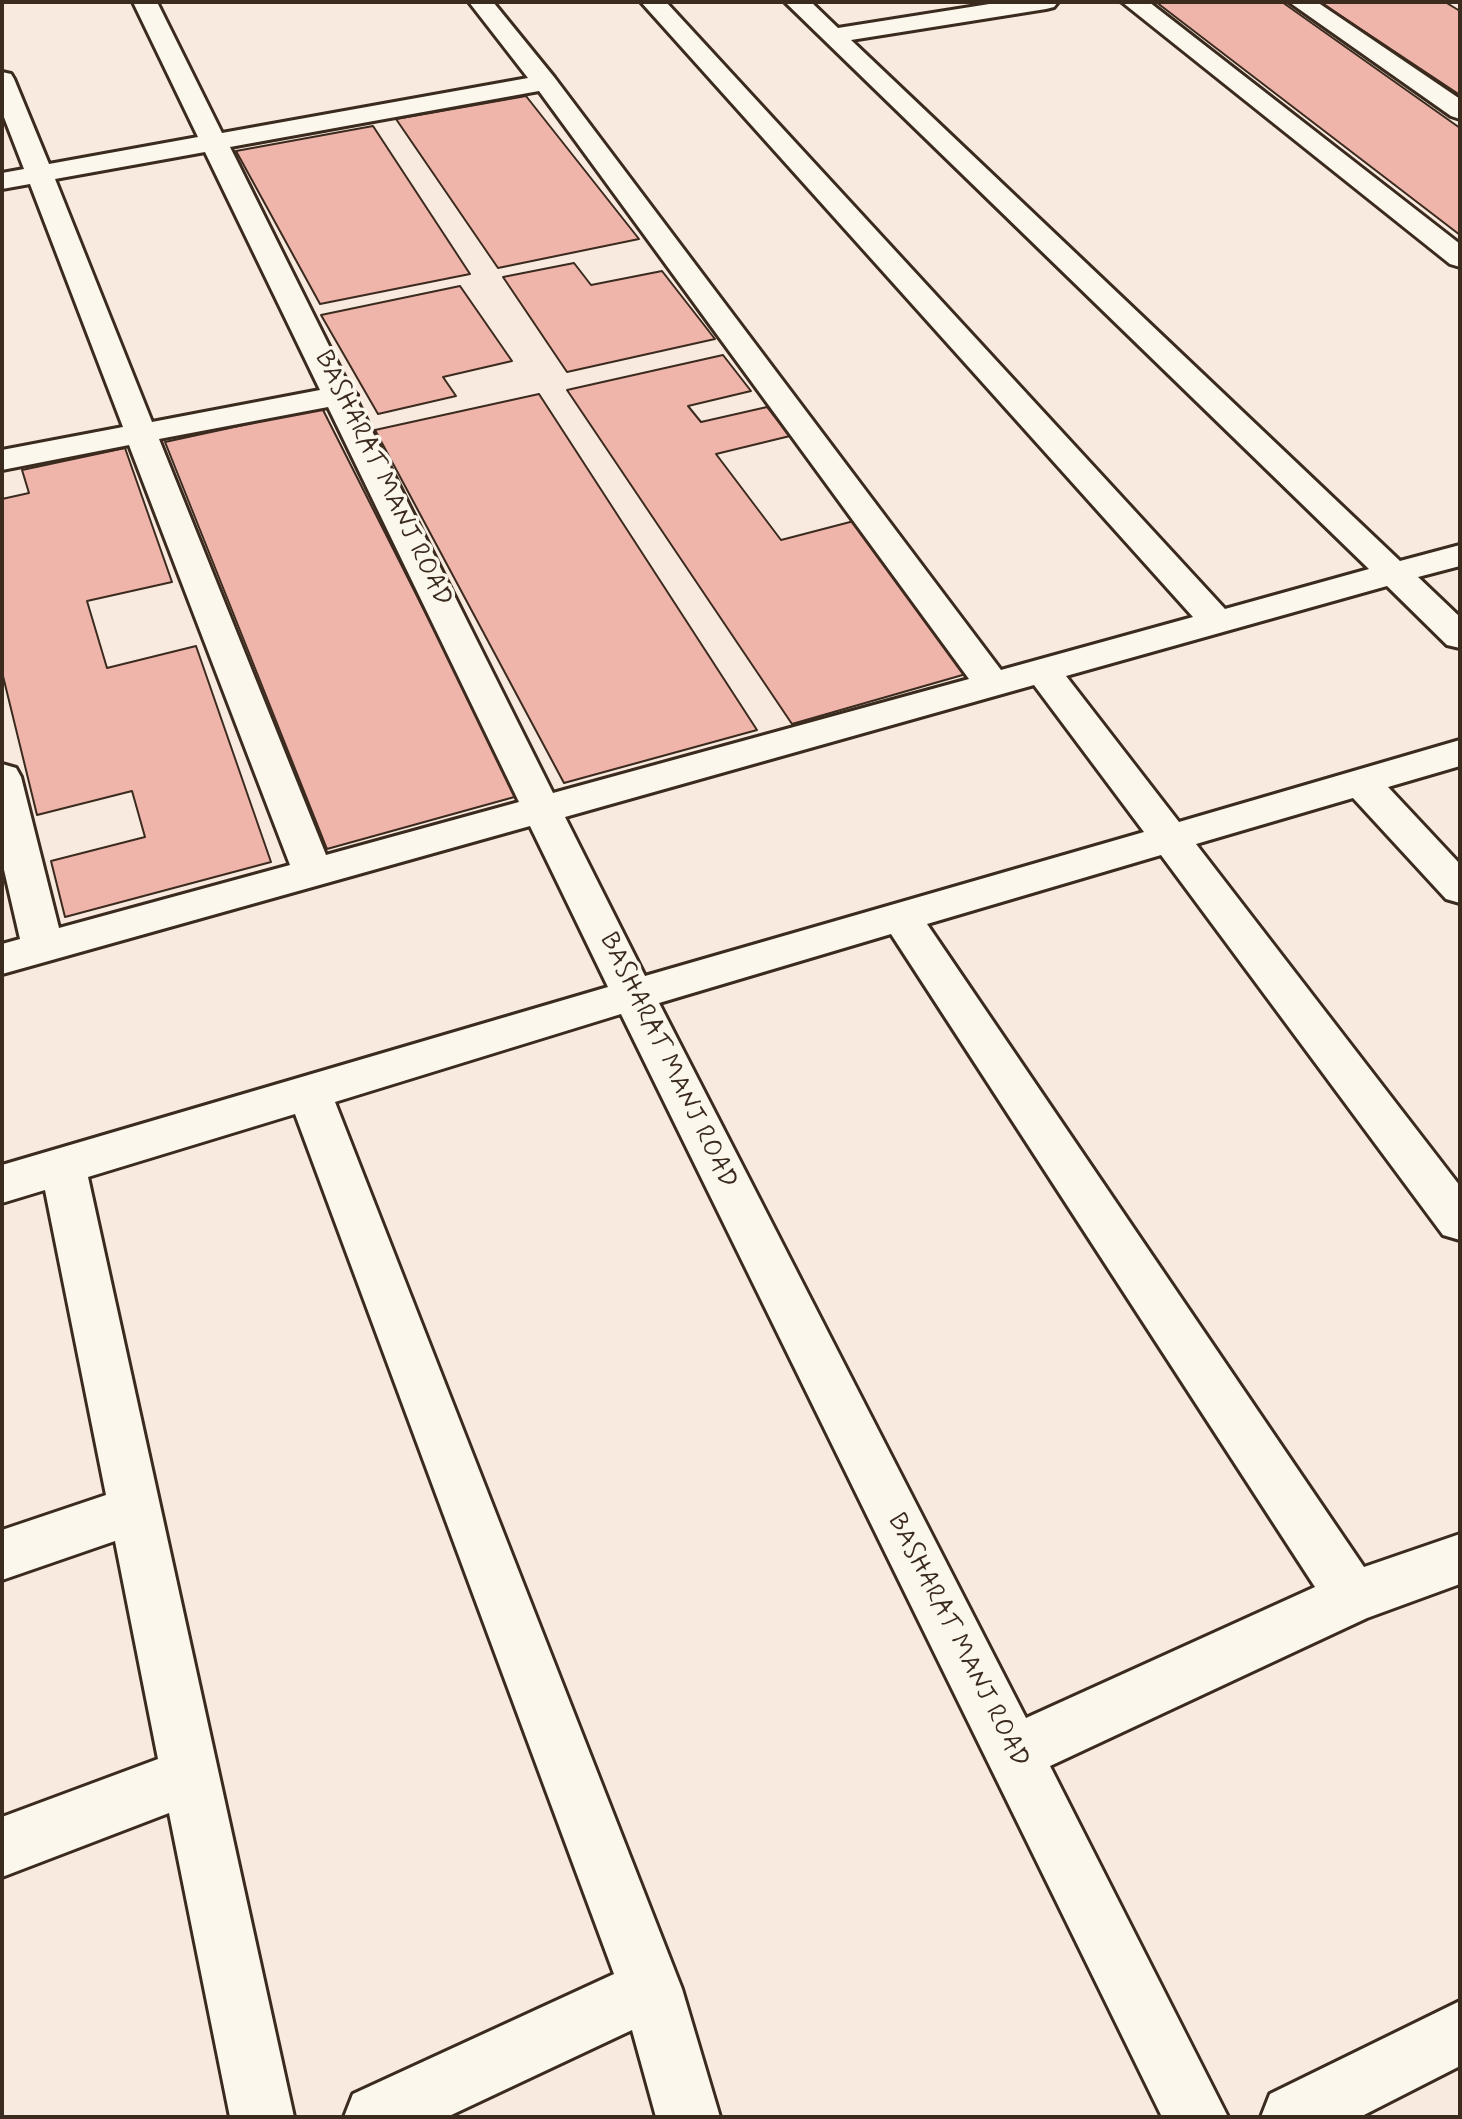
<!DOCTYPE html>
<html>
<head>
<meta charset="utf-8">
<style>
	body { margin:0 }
	#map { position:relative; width:1462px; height:2119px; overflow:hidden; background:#f9eadf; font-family:Mynerve,sans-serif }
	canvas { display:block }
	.frame { position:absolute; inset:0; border:4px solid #3b2a1e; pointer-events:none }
</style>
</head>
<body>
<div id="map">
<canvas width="1462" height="2119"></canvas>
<div class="frame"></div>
</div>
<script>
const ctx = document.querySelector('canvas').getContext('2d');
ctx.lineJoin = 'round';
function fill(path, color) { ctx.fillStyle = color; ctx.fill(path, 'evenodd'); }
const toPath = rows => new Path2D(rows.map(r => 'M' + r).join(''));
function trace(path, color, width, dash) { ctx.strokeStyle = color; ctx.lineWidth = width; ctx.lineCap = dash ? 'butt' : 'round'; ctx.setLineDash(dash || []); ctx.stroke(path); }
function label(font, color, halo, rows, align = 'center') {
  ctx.font = font + ' Mynerve,sans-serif'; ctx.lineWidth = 7; ctx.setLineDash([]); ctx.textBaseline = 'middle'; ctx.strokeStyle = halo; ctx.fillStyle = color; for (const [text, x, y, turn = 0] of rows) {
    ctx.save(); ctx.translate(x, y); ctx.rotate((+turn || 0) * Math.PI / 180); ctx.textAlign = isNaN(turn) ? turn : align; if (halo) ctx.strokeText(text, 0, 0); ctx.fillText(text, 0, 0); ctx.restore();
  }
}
const building = toPath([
	[1156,2,1282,2,1460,128,1460,235,1156,2],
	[1320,2,1445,2,1460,11,1460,95,1320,2],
	[526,96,639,239,498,268,396,119,526,96],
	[373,126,470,274,320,304,236,151,373,126],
	[574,263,591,285,662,271,715,339,567,372,503,277,574,263],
	[460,286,512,361,443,377,456,396,378,414,321,315,460,286],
	[723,355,751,391,688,406,701,422,767,407,790,436,716,454,781,540,854,521,973,672,792,724,567,390,723,355],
	[539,394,757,730,564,783,375,430,539,394],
	[322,408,518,796,327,849,165,442,322,408],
	[125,448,172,582,87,601,107,668,196,646,271,862,65,917,51,861,145,837,132,791,37,815,2,672,2,499,29,493,22,470,125,448]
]);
const minor = toPath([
	[133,2,157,2,222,133,528,78,469,2,493,2,554,77,1001,670,1193,617,641,2,666,2,1225,609,1369,569,785,2,811,2,838,28,1002,2,1058,2,1054,7,1046,9,851,40,1400,561,1460,545,1460,566,1418,577,1460,617,1460,648,1447,645,1387,586,1066,676,1179,822,1460,740,1460,766,1388,787,1460,864,1460,903,1446,899,1353,798,1196,844,1460,1186,1460,1240,1443,1235,1161,855,927,924,1364,1567,1460,1534,1460,1584,1367,1618,1050,1766,1228,2117,1162,2117,621,1014,335,1102,682,1989,720,2117,656,2117,632,2030,447,2117,344,2117,353,2094,614,1974,295,1114,88,1177,294,2117,230,2117,169,1813,2,1877,2,1817,158,1759,115,1541,2,1580,2,1530,106,1495,45,1190,2,1203,2,1165,608,987,530,826,2,974,2,944,20,939,2,861,2,764,16,768,21,777,59,928,290,865,129,445,2,470,2,450,123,427,30,184,2,189,2,173,24,169,2,112,2,72,11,74,14,79,49,164,198,137,133,2],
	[539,91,969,679,553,793,355,397,357,395,350,388,230,147,539,91],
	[205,152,320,390,152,422,55,179,205,152],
	[328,407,519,802,326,855,159,439,328,407],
	[1034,685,1144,832,645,976,565,817,1034,685],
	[891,934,1315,1587,1026,1718,659,1003,891,934],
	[1122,2,1149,2,1460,244,1460,267,1450,264,1122,2],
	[1289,2,1317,2,1460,99,1460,119,1451,116,1289,2],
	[1460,2001,1460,2066,1360,2117,1261,2117,1270,2094,1460,2001]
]);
const streetNames = [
	["BASHARAT MANJ ROAD",382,479,64],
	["BASHARAT MANJ ROAD",667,1061,64],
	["BASHARAT MANJ ROAD",957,1641,63]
];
fill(building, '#efb5ab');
trace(building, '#3b2a1e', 2);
trace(minor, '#3b2a1e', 6);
fill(minor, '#fbf7ec');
label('26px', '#3b2a1e', '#fbf7ec', streetNames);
</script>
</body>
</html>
